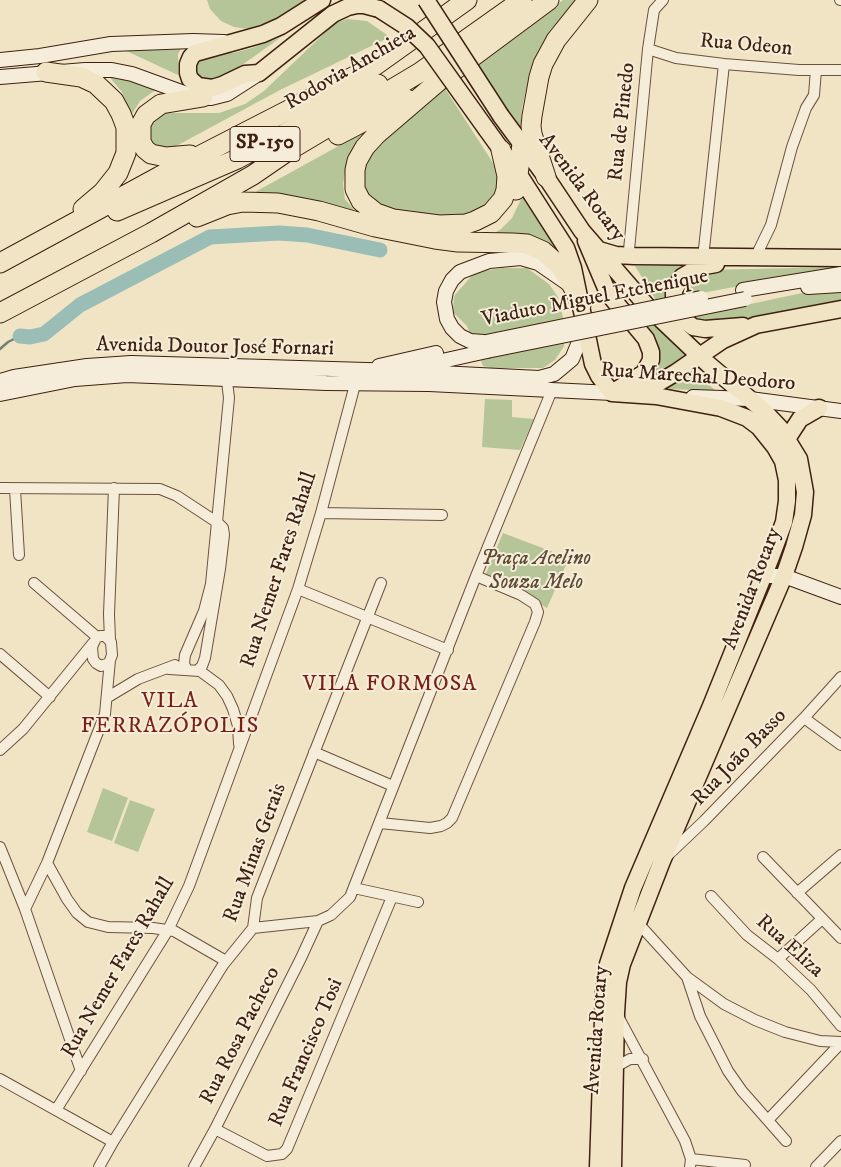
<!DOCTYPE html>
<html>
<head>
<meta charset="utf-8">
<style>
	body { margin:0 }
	canvas { display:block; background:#f0e4c5 }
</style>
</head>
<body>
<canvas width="841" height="1167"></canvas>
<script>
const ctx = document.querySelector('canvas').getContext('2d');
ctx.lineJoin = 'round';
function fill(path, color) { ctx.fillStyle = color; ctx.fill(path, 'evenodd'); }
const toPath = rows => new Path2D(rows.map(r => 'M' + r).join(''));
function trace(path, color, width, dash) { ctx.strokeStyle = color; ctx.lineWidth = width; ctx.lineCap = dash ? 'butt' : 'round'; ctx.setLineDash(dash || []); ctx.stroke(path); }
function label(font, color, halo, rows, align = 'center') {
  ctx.font = font + ' "IM FELL DW Pica",serif'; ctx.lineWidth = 4; ctx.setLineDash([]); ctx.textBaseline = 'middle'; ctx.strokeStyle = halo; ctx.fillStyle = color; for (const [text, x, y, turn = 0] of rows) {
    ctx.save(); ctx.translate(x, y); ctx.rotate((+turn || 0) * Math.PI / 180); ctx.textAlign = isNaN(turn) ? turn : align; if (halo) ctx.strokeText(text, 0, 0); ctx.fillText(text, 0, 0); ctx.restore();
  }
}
const green = toPath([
	[207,0,305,0,294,9,270,21,248,29,234,27,221,21,210,9],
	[563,0,577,0,553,27,540,49,527,86,522,108,520,134,475,66],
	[347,19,367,21,390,37,280,90,167,151,148,145,149,123,164,113,219,113,245,104,264,91,335,23],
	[280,38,218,82,205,86,192,68,205,53,233,53,252,48],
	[183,45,178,54,178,75,120,48],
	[106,73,141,81,157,89,140,101,130,117,122,92],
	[444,87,495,166,498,178,497,193,485,212,441,223,367,202,359,175,366,159,381,141],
	[373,127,347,161,343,184,345,199,358,215,246,197],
	[525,191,557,249,555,250,487,238,501,229,512,218],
	[635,266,688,266,667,297,656,300],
	[837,267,838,268,685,296,688,282,708,270],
	[502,268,527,268,549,284,558,297,566,330,564,346,555,360,543,368,491,368,483,366,467,326,453,312,454,296,475,272],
	[841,291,841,301,733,323,700,325,694,316,807,292],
	[655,323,689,357,661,375,648,377,658,361,660,356,656,337,646,324],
	[694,371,716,391,669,389,669,387],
	[485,399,512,400,512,417,534,419,520,450,482,447],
	[503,533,569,558,547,608,512,587,484,578],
	[103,788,128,798,112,841,87,832],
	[130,800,155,809,138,852,114,843]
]);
const stream = toPath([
	[0,349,8,342,20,336]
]);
const river = toPath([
	[20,336,30,337,44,334,80,305,210,237,279,233,307,235,380,250]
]);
const street = toPath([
	[840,0,841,0],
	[648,49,676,58,724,64,799,70,841,70],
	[634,256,629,250,648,49,654,10,663,0],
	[703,258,724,64],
	[755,258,771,225,792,147,806,108,814,95,816,70],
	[0,488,160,489,177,496,218,523,223,528,224,535,220,569,205,658,202,666,197,671],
	[15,489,19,555],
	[321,513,442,515],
	[34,583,97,637],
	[298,589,448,650],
	[105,636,111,642,112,655,109,663,101,666,96,663,93,659,92,647,96,638,100,636,105,636],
	[110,640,109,614,114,488],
	[0,654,50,697],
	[169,669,200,671,219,685,227,696,233,709,238,726,239,744],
	[187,670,184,664,185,655,204,611,211,584,229,398,226,373],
	[108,697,138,679,175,665],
	[804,718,841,745],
	[0,750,23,729,93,643],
	[314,752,393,786],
	[380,823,430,828,441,826,447,823,452,818,535,622,538,612,535,604,521,595,476,576],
	[0,847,25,909,81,1071],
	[666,857,704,821,804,718,841,677],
	[763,857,841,938],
	[47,863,67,899,77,913,88,922,108,927,153,928,174,931,226,961],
	[354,888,418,902],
	[797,893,841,855],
	[711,896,747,935,778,959,811,990,841,1026],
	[25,909,47,863,105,714,110,660],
	[638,923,687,977,724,1004,755,1020,785,1032,820,1041,841,1042],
	[253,928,318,921,331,915,350,897,476,576,552,390],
	[778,959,822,919],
	[687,977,700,1016,728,1071,742,1091,786,1141],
	[618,1016,685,1141,691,1159,690,1167],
	[612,1069,630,1059,643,1059],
	[0,1079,113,1142],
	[56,1110,168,930,189,886,298,589,321,513,357,377],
	[768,1120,841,1043],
	[215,1129,267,1156,282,1154,287,1149,392,897],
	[691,1159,745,1165],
	[99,1167,113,1142,223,965,253,928,257,898,264,880,381,583],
	[194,1167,215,1129,301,958,318,921],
	[816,1167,841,1141]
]);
const secondary = toPath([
	[0,60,40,56,111,44,193,41,224,42],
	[0,77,85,70,112,70,132,74,187,94,211,98,227,94,258,74],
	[808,287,841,285],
	[743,290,841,274],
	[484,342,470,341,460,336,452,328,447,319,444,302,446,291,452,280,460,272,489,261,521,258,538,263,567,283],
	[379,366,436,353],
	[415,367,487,351],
	[0,381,14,377,87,366,131,363,400,371,539,378,554,374,572,359,579,342,584,323],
	[0,394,75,379,127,375,326,383,429,384,612,393],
	[693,397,750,399,841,411],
	[762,576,784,576,841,597]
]);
const primary = toPath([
	[322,0,281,26,263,34,195,53,191,57,188,64,188,73,190,79,198,86,212,88,222,85,245,74,259,73,333,14,348,7,357,5,364,5,379,9],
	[501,116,546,177,582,231,647,306,708,364,764,411,780,428,799,459,805,492,803,515,794,547,784,576,662,861,622,964,618,982,616,1013,613,1167],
	[487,130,518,173,566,248,573,268,593,364,599,376,612,393],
	[586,241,605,286,611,297,646,339,651,352,651,360,644,373,618,389],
	[599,250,616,255,634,256,841,258],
	[716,264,699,267,682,277,674,290,674,306,678,315,693,327,705,329,743,326],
	[634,390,660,382,675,373,723,340,756,325,841,309],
	[787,439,800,419,819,408],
	[598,1167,604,990,608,964,633,888,711,706,771,557,784,522,787,501,787,480,783,461,775,447,759,427,747,418,721,408,656,396,612,393]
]);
const highway = toPath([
	[46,72,81,77,96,84,114,101,121,114,126,127,126,153,118,173,103,192,83,209],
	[440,80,377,134,365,147,357,161,355,170,355,189,361,201,376,213,393,219,439,225,466,224,475,221,491,213,503,199,506,190,507,176,501,150],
	[433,84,444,78,549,0],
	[338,135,407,99],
	[190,155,166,157,151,154,145,149,141,142,141,124,146,115,161,104,203,97],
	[546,177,532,134,531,126,532,116,539,77,543,64,556,40,588,0],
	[516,190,522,144],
	[117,211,237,159,378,84],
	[197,217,227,205,243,202,278,203,319,211,375,227,435,239,458,242,513,243,527,244,543,251,561,267,574,289,581,305],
	[0,263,160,176,376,65,467,0],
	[0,313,151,233,253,175,288,151,419,73,522,0]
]);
const secondaryBridge = toPath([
	[486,342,701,298],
	[487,351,745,299]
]);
const primaryBridge = toPath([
	[426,0,501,116],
	[379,9,407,27,427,46,487,130]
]);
const shields = [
	[265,144,70]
];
const shieldNames = [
	["SP-150",265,144]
];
const streetNames = [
	["Rua Odeon",746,46,5],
	["Rodovia Anchieta",351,69,-30],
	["Rua de Pinedo",623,122,-84],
	["Avenida Rotary",581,188,53],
	["Viaduto Miguel Etchenique",595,299,-11],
	["Avenida Doutor José Fornari",215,348,1],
	["Rua Marechal Deodoro",698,378,4],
	["Rua Nemer Fares Rahall",280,570,-72],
	["Avenida Rotary",753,589,-69],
	["Rua João Basso",740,758,-46],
	["Rua Minas Gerais",256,853,-70],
	["Rua Eliza",789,947,42],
	["Rua Nemer Fares Rahall",119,968,-60],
	["Avenida Rotary",598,1030,-86],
	["Rua Rosa Pacheco",241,1036,-63],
	["Rua Francisco Tosi",307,1053,-67]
];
const parkNames = [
	["Praça Acelino",536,560],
	["Souza Melo",536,584]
];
const neighbourhoodNames = [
	["VILA FORMOSA",390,685],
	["VILA",170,702],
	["FERRAZÓPOLIS",170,727]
];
fill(green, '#b5c598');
trace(stream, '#767f74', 2.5);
trace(river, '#9abeb6', 15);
trace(street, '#6b523e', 12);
trace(secondary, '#3f2111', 16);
trace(primary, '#3f2111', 19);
trace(highway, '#3f2111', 21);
trace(street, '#f5edd9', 10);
trace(secondary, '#f5edd9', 14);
trace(primary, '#f0e4c5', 16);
trace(highway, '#f0e4c5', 19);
trace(secondaryBridge, '#3f2111', 16, []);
trace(primaryBridge, '#3f2111', 19, []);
trace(secondaryBridge, '#f5edd9', 14);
trace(primaryBridge, '#f0e4c5', 16);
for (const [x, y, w] of shields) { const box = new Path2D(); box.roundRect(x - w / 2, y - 17.5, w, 35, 4); ctx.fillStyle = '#f5edd9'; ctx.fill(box); trace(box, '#3f2111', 1); }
label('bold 20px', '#3f2111', null, shieldNames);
label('21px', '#3f2111', '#f5edd9', streetNames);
label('italic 21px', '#5c4a33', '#f5edd9', parkNames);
ctx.letterSpacing = '1px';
label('22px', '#7a1f14', '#f5edd9', neighbourhoodNames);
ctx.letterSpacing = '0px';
</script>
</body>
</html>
